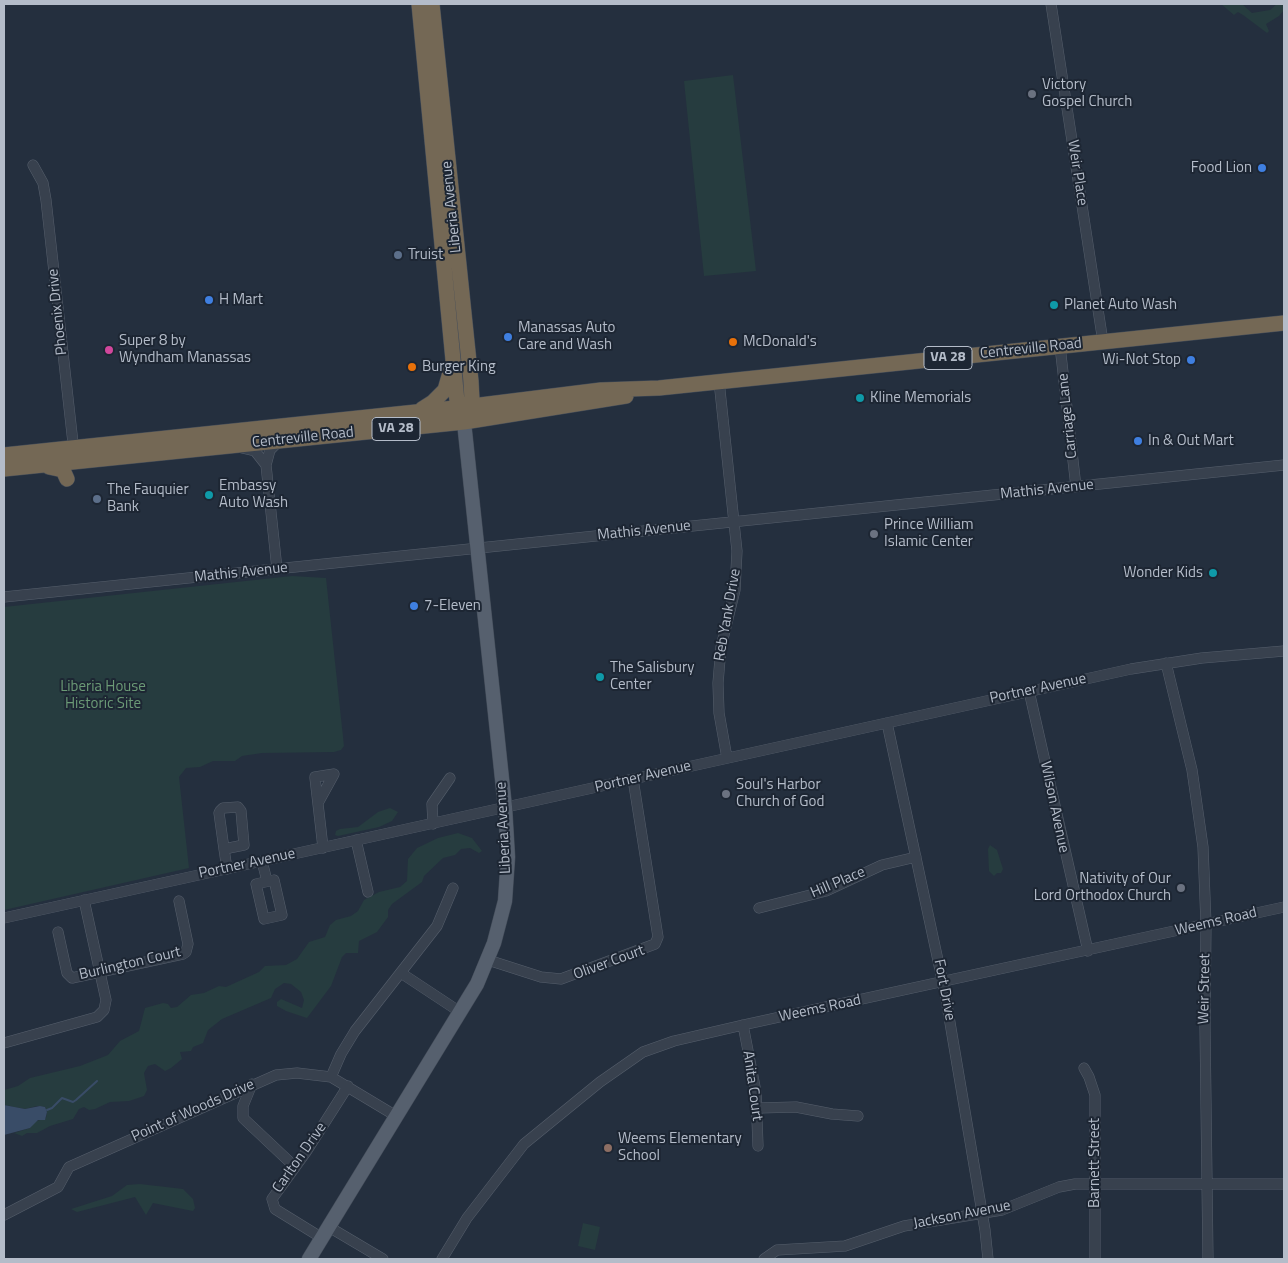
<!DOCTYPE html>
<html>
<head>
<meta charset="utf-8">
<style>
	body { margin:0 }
	#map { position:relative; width:1288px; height:1263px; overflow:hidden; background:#242f3e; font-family:"Titillium Web",sans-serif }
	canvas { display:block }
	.frame { position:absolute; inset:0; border:5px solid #b4bcc9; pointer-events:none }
</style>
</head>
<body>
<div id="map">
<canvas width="1288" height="1263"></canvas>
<div class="frame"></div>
</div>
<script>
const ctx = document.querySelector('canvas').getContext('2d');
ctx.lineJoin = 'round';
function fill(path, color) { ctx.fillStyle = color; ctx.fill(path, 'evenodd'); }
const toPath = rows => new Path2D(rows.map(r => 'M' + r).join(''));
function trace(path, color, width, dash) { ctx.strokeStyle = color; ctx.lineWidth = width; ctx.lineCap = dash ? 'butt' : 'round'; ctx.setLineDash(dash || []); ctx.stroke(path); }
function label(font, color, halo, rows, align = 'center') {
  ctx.font = font + ' "Titillium Web",sans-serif'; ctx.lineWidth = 4; ctx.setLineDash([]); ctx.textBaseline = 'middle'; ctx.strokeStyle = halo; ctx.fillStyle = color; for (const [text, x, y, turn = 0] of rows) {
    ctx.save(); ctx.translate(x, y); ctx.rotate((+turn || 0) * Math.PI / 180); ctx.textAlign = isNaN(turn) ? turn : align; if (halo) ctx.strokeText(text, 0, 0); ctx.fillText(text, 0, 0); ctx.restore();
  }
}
const green = toPath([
	[1221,4,1242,4,1252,13,1270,10,1277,4,1284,4,1284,10,1279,16,1266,24,1269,31,1267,33,1243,15,1238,12,1234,15],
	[733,75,756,271,704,276,684,81],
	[292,576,326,578,344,746,341,750,334,752,262,753,242,756,235,761,213,761,200,767,186,768,179,777,189,868,4,910,4,607],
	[390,808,398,812,392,821,379,827,338,836,335,835,336,831,340,829,358,827,378,812],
	[458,833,472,838,482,851,479,853,470,848,461,849,455,855,443,858,424,876,422,882,392,904,388,910,388,917,377,932,359,941,358,953,346,953,342,957,331,986,307,1018,286,1011,277,1006,277,1002,281,999,302,1008,304,1000,301,992,291,984,284,983,275,989,271,998,222,1019,208,1030,203,1043,193,1047,191,1051,180,1052,182,1059,171,1068,165,1071,155,1064,148,1066,144,1073,147,1090,144,1096,129,1101,110,1102,95,1109,89,1110,84,1107,79,1109,73,1119,50,1126,37,1133,27,1133,22,1136,14,1133,30,1128,34,1122,46,1118,47,1112,45,1107,37,1106,25,1109,4,1105,4,1090,18,1086,30,1078,80,1066,108,1055,120,1041,139,1031,145,1008,163,1003,168,1004,171,1008,177,1007,191,995,204,993,219,986,226,987,259,972,265,966,286,965,297,959,309,942,325,937,330,925,336,920,351,916,358,911,364,900,379,892,400,887,407,881,408,859,417,848,438,838],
	[990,845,997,850,1003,869,1001,873,997,873,994,876,989,871,988,849],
	[140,1184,183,1189,193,1199,195,1208,193,1211,153,1203,146,1215,135,1197,77,1212,71,1209,112,1196,127,1185],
	[583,1223,600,1227,595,1250,578,1246]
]);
const water = toPath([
	[4,1105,25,1109,40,1106,45,1107,47,1112,45,1120,38,1120,30,1128,4,1135]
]);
const stream = toPath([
	[47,1110,52,1108,62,1098,73,1102,76,1100,97,1081]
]);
const minor = toPath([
	[1051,4,1103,342],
	[33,165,43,183,46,200,74,452],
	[1060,346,1076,487],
	[719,381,737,551,735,590,721,647,718,683,719,713,727,758],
	[242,448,255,451,266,465],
	[277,569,266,465,270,450,280,440],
	[4,597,1284,465],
	[1166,663,1192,770,1203,847,1206,924,1205,1026,1208,1259],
	[1029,691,1088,951],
	[887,723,945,993,985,1230,988,1259],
	[318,803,334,774,315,777,315,778,321,830,323,848],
	[433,824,432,804,450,778],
	[356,840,368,892],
	[224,849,244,845,241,811,238,807,223,808,220,811,219,813,224,849,227,869],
	[262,861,267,881],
	[274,880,282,915,264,919,256,884,274,880],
	[759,908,826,891,882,865,916,857],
	[4,918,1131,669,1202,658,1284,651],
	[58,932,67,973,72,978,183,954,186,952,188,944,179,901],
	[488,960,541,977,561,979,655,944,658,937,633,779],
	[401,973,460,1012],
	[743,1025,756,1092,758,1146],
	[4,1043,97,1017,104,1010,106,1000,84,900],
	[1084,1068,1089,1077,1095,1095,1095,1259],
	[331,1077,341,1054,355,1031,437,926,453,888],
	[252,1084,243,1106,243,1118,295,1167],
	[758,1108,796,1107,832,1114,858,1116],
	[4,1215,58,1187,69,1167,276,1075,297,1073,331,1077,396,1116],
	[329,1227,383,1259],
	[322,1238,275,1209,272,1199,306,1152,348,1086],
	[442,1259,467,1218,524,1144,600,1082,643,1052,674,1041,743,1025,1284,907],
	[764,1259,777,1250,845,1246,904,1226,1002,1210,1059,1187,1075,1184,1284,1184]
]);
const major = toPath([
	[309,1259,477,984,494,943,505,901,508,857,505,807,464,422]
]);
const highway = toPath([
	[419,4,455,381,457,401,464,407,464,413],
	[432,4,471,381,472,400,464,407],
	[422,409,433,402,445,390,451,369],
	[4,455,464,407,601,390,659,388,1284,323],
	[49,467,63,470,67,479],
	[4,469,464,422,626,396]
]);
const markers = [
	[1032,94,5,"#6b7280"],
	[1262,168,5,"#3f7fe0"],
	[398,255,5,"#5c6f8a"],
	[209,300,5,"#3f7fe0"],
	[1054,305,5,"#0f9aa8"],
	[508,337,5,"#3f7fe0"],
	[733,342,5,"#e8710a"],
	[109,350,5,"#d1479c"],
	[1191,360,5,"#3f7fe0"],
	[412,367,5,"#e8710a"],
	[860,398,5,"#0f9aa8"],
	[1138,441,5,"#3f7fe0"],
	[209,495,5,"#0f9aa8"],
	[97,499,5,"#5c6f8a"],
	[874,534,5,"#6b7280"],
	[1213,573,5,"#0f9aa8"],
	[414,606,5,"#3f7fe0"],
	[600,677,5,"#0f9aa8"],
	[726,794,5,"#6b7280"],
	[1181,888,5,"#6b7280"],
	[608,1148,5,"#8d6e63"]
];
const shields = [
	[948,358,48],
	[396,429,48]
];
const shieldNames = [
	["VA 28",948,358],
	["VA 28",396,429]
];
const poiNames = [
	["Victory",1042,85],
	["Gospel Church",1042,102],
	["Food Lion",1252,168,"right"],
	["Truist",408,255],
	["H Mart",219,300],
	["Planet Auto Wash",1064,305],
	["Manassas Auto",518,328],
	["Care and Wash",518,345],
	["Super 8 by",119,341],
	["Wyndham Manassas",119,358],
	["McDonald's",743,342],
	["Wi-Not Stop",1181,360,"right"],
	["Burger King",422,367],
	["Kline Memorials",870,398],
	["In & Out Mart",1148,441],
	["Embassy",219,486],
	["Auto Wash",219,503],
	["The Fauquier",107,490],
	["Bank",107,507],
	["Prince William",884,525],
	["Islamic Center",884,542],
	["Wonder Kids",1203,573,"right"],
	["7-Eleven",424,606],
	["The Salisbury",610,668],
	["Center",610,685],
	["Soul's Harbor",736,785],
	["Church of God",736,802],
	["Nativity of Our",1171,879,"right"],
	["Lord Orthodox Church",1171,896,"right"],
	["Weems Elementary",618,1139],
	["School",618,1156]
];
const streetNames = [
	["Weir Place",1077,173,81],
	["Liberia Avenue",452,207,-96],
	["Phoenix Drive",58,312,-96],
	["Centreville Road",1031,349,-6],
	["Carriage Lane",1068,416,-96],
	["Centreville Road",303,438,-6],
	["Mathis Avenue",1047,490,-6],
	["Mathis Avenue",644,531,-6],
	["Mathis Avenue",241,573,-6],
	["Reb Yank Drive",728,615,-80],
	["Portner Avenue",1038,689,-12],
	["Portner Avenue",643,777,-13],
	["Wilson Avenue",1054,807,78],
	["Liberia Avenue",504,828,-93],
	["Portner Avenue",247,864,-12],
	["Hill Place",838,883,-23],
	["Weems Road",1216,922,-13],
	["Oliver Court",609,963,-20],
	["Burlington Court",130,964,-13],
	["Weir Street",1205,989,-89],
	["Fort Drive",944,990,79],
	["Weems Road",820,1009,-12],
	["Anita Court",752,1086,82],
	["Point of Woods Drive",193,1111,-24],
	["Carlton Drive",300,1158,-55],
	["Barnett Street",1095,1163,-90],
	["Jackson Avenue",962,1215,-11]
];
const parkNames = [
	["Liberia House",103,687],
	["Historic Site",103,704]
];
fill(green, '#263c3f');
fill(water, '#394c67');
trace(stream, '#394c67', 2);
trace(minor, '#565f6c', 11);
trace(major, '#414a57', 15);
trace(highway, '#434c59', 16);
trace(minor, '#38414e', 10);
trace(major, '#56606e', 14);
trace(highway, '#746855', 15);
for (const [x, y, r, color] of markers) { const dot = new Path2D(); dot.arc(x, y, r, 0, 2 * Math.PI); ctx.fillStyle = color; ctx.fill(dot); trace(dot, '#1d2633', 2); }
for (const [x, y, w] of shields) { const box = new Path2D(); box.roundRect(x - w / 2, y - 11.5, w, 23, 4); ctx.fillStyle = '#1d2633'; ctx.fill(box); trace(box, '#b4bcc9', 1); }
label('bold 14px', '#b4bcc9', null, shieldNames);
label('15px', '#b4bcc9', '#1d2633', poiNames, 'left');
label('15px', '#b4bcc9', '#1d2633', streetNames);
label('15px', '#6b9a76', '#1d2633', parkNames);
</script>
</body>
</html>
